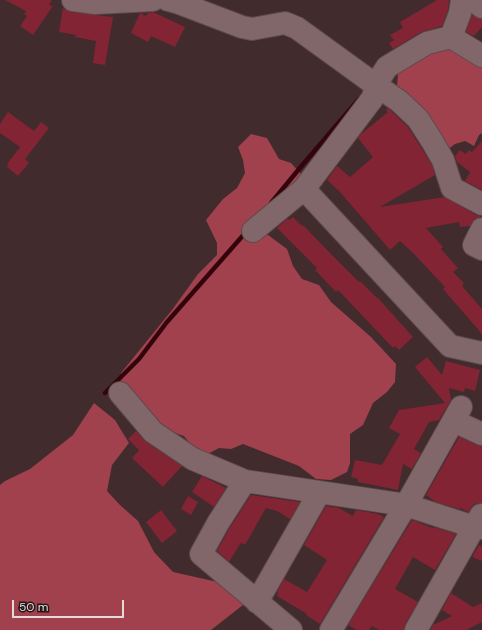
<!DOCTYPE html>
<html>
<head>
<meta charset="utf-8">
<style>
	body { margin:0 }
	#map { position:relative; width:482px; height:630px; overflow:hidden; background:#412b2d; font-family:"DM Sans",sans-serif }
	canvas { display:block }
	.scale { position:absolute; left:12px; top:600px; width:112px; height:18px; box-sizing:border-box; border:2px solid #e7d8d9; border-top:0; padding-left:5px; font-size:12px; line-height:14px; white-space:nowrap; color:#e7d8d9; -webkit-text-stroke:3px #211717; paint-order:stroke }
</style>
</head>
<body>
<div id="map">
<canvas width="482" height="630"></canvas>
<div class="scale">50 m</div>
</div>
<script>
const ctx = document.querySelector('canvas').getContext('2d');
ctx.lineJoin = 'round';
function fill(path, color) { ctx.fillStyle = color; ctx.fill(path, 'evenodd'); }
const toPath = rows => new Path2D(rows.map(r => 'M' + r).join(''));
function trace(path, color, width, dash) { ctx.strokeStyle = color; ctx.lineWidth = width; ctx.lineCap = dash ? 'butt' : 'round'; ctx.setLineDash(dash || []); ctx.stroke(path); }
const forest = toPath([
	[450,45,470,58,482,67,482,133,479,135,474,146,465,141,455,144,447,150,397,87,398,74,410,59],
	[251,134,267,138,279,159,291,163,302,175,263,234,268,235,287,249,293,266,302,279,319,285,331,302,371,337,396,364,395,382,387,392,373,403,363,425,350,434,350,463,347,472,331,480,316,479,299,466,243,444,231,449,219,448,208,454,191,445,184,436,159,428,120,383,121,373,172,310,198,274,217,255,217,243,206,220,223,199,237,188,245,173,243,160,238,147],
	[94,403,115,420,129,443,112,465,107,491,120,505,138,521,154,552,173,572,222,583,243,605,211,630,0,630,0,485,5,481,30,469,73,435]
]);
const stream = toPath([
	[271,203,299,169,359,99],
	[105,393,139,359,167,322,246,232]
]);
const building = toPath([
	[5,0,52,0,49,5,53,6,33,35,20,26,27,16,24,14,26,11],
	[437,0,449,0,448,10,442,26,421,32,393,49,389,43,394,40,390,35,403,28,400,22],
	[63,8,71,12,113,17,105,65,93,63,96,41,75,37,76,35,59,32],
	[153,12,185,27,175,47,151,36,148,42,131,33,140,13,146,16,148,13],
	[472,15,482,19,482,27,474,36,466,32],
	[388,108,408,127,432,165,435,175,380,207,445,197,476,215,482,216,475,219,470,226,460,227,459,222,426,228,443,247,441,249,458,268,453,272,464,283,462,286,482,309,482,334,443,289,445,287,414,254,400,241,390,250,340,192,327,180,337,166,350,177,373,157,358,138,361,134,388,112,386,110],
	[8,112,34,131,41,122,49,128,25,159,29,163,18,176,7,167,8,165,7,164,20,147,0,133,0,124],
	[482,141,482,190,465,181,470,172,457,162,455,156,460,150,466,154,469,150,472,152],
	[293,217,302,226,303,225,331,254,359,282,360,281,377,298,378,298,413,337,399,350,395,346,393,348,338,290,336,292,315,270,317,268,277,228,287,219,289,220],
	[427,357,442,375,446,361,480,370,475,391,465,388,464,392,449,388,451,400,439,420,429,422,414,449,421,453,412,469,403,464,398,490,358,482,358,479,351,477,355,460,382,465,400,434,389,428,399,410,445,403,415,367],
	[136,431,146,442,182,466,163,487,132,458,139,450,128,439],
	[459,437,477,445,482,446,482,503,474,504,468,512,461,508,460,509,436,502,426,495],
	[202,476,226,488,214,507,192,492],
	[251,495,300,502,290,519,277,511,266,508,245,545,242,543,240,544,229,562,217,551,229,529],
	[188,496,198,502,191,515,181,509],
	[326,506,339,508,353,516,356,510,378,514,384,517,320,624,306,615,307,614,277,596,278,593,277,592,284,579,307,592,327,560,304,545],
	[161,510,177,531,162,543,146,522],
	[412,520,433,528,433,527,456,534,435,570,413,557,395,589,418,602,405,624,404,630,379,630,372,626,369,630,357,630,348,625],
	[479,545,482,547,482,561,472,557],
	[451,593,473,607,482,603,482,622,466,630,430,630,433,625,452,616,442,610]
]);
const minor = toPath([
	[73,0,95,3,153,0],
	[168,0,179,3,242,27,252,29,285,23,297,28,377,86,399,101,418,119,432,141,443,160,452,188,482,204],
	[473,0,482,7],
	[451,37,482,56],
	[304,189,450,346,482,353],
	[482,229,474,245,482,249],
	[253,231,304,189,372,99,380,78,387,67,427,43,451,37,460,13,462,0],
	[120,393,153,432,193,459,245,481,406,505,474,527,482,528],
	[454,421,482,434],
	[245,481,218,523,201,554,291,630],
	[257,602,319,493],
	[331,630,406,505,461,407],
	[416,630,481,515]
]);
fill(forest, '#a1414e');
trace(stream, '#34040d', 4.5);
fill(building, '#822434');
trace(minor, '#5d4a4c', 24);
trace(minor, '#816769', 22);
</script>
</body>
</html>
